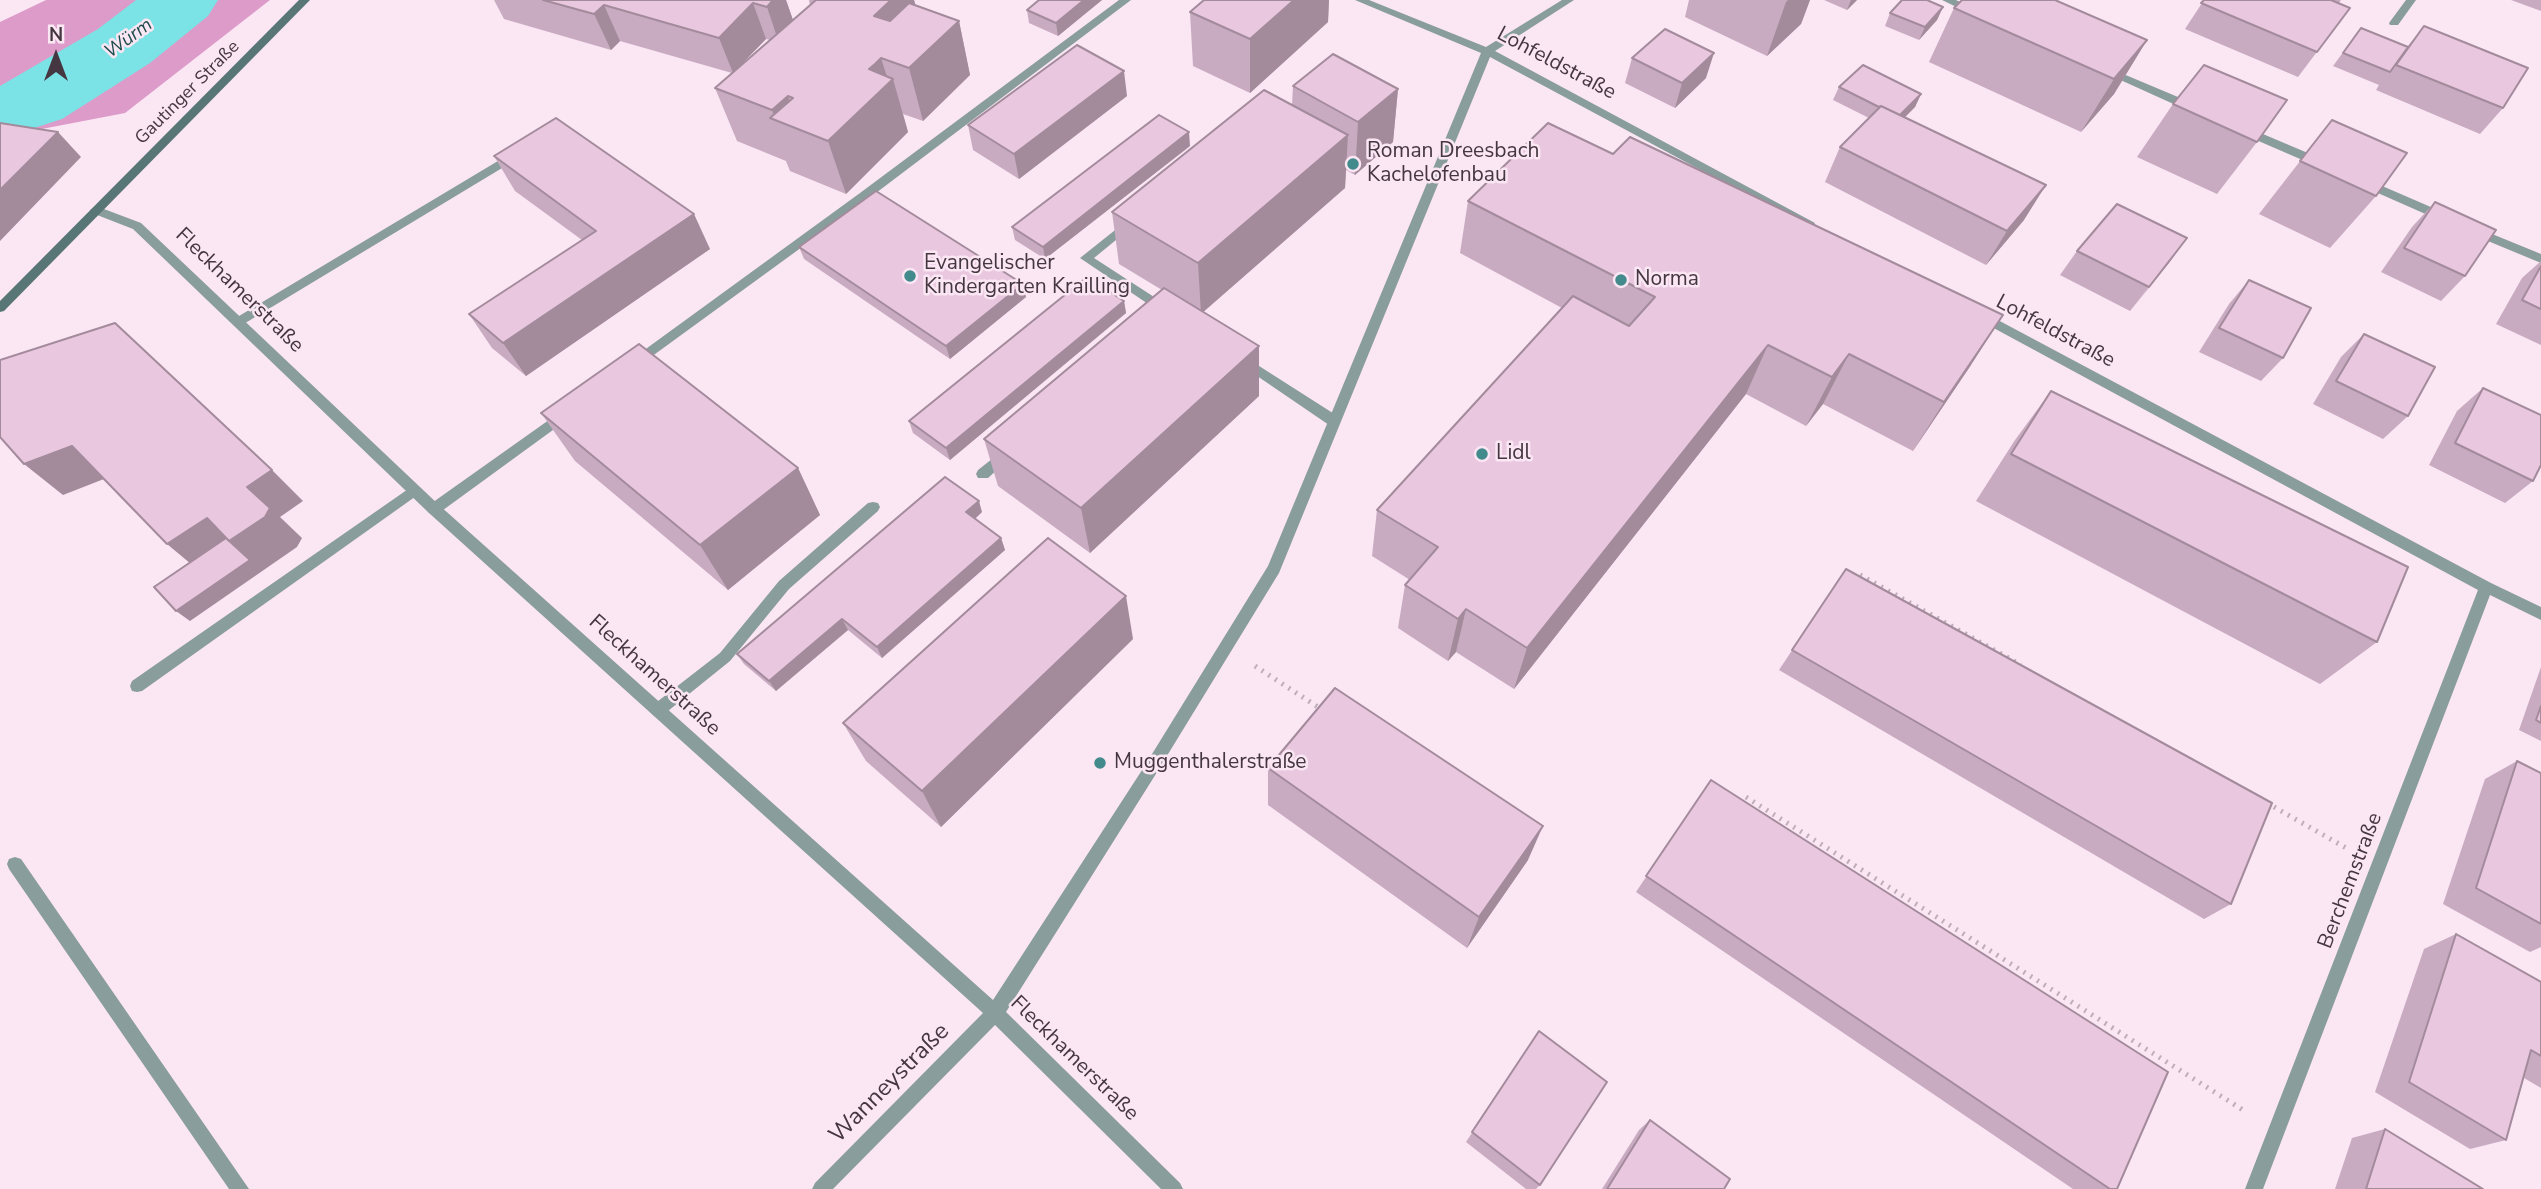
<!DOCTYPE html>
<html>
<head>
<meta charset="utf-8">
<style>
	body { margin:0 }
	#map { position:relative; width:2541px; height:1189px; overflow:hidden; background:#fbe6f4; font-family:"Nunito Sans",sans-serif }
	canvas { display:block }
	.north { position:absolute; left:21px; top:21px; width:70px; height:70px; -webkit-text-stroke:5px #fbe6f4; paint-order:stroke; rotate:0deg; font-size:19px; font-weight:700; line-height:28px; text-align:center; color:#453741 }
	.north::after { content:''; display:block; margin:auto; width:24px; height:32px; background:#453741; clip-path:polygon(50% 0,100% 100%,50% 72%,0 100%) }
</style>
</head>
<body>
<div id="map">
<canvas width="2541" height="1189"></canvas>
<div class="north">N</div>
</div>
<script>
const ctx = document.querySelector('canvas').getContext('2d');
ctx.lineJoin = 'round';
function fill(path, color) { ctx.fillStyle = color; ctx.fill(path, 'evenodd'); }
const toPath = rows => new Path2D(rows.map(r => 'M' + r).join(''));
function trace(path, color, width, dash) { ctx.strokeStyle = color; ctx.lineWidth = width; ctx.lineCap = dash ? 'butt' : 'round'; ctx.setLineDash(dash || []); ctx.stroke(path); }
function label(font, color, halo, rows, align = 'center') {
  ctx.font = font + ' "Nunito Sans",sans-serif'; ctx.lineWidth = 5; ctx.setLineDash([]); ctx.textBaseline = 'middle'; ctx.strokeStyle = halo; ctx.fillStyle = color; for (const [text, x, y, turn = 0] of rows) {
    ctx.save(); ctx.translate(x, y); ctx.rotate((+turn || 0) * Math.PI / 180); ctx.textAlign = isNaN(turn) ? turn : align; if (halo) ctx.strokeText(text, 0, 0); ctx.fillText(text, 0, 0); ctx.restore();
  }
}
const forest = toPath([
	[46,0,270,0,125,113,0,137,0,22]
]);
const river = toPath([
	[136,0,218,0,208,16,150,63,62,119,0,139,0,86,98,29,136,0]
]);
const path = toPath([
	[1860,575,2021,665],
	[1255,666,1324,711],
	[1746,797,2243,1110],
	[2267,803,2348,849]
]);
const service = toPath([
	[1119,0,1131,0,868,199,640,365,632,365,630,362,632,359,860,193,1119,0],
	[2406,0,2416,0,2398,25,2390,25,2389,23,2406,0],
	[513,152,519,156,517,159,242,325,234,325,232,322,234,319,513,152],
	[1129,219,1133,220,1133,226,1094,258,1168,306,1170,309,1168,312,1160,312,1080,258,1129,219],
	[1245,357,1339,417,1340,421,1339,425,1329,425,1241,365,1239,362,1245,357],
	[563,410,568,411,569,415,568,419,439,513,429,513,427,509,429,505,563,410],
	[1006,448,1013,453,1011,457,988,478,978,478,976,474,978,470,1006,448],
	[414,485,421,490,419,494,142,691,137,692,132,691,130,686,132,681,414,485],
	[873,502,878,503,880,507,878,511,789,589,730,661,663,715,658,717,653,715,651,710,653,705,720,653,779,581,868,503,873,502],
	[15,857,21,859,249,1189,229,1189,9,869,7,864,9,859,15,857]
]);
const minor = toPath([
	[1355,0,1369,0,1486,47,1562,0,1574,0,1495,51,1815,223,1813,226,1805,226,1490,57,1279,573,1154,777,1006,1012,1180,1183,1183,1189,1161,1189,995,1025,833,1189,812,1189,815,1183,983,1013,429,513,133,229,92,213,90,210,96,206,141,223,439,505,993,1000,1144,767,1268,566,1481,53,1355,0],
	[1942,0,1956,0,1980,12,1975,15,1971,14,1942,0],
	[2109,68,2197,105,2198,108,2193,112,2189,111,2105,73,2105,69,2109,68],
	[2244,126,2322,159,2324,162,2322,165,2314,165,2240,133,2240,127,2244,126],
	[2366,179,2447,214,2449,217,2447,220,2439,220,2362,186,2360,183,2366,179],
	[2475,227,2541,254,2541,263,2471,234,2469,231,2475,227],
	[1981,311,2491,583,2541,607,2541,620,2490,595,2263,1189,2245,1189,2478,590,1977,319,1975,316,1977,313,1981,311]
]);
const secondary = toPath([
	[299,0,310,0,4,311,0,312,0,301,299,0]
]);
const wall = toPath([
	[494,0,786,0,793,20,810,5,809,0,914,0,916,6,959,21,970,75,923,121,903,114,908,132,846,194,790,171,786,161,737,141,715,88,732,73,620,41,611,50,504,19],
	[766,39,770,40,739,67],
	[1039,0,1102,0,1058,36,1029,23,1027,10],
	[1204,0,1329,0,1328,22,1250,93,1193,66,1190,12],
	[1689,0,1810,0,1801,24,1767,56,1685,17],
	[1824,0,1857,0,1847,10],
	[2204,0,2341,0,2339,3,2350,8,2298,77,2185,29],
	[2511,0,2541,0,2541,11],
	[1943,7,1937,20,1919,40,1885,26,1890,13],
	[1954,8,2147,40,2114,94,2081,132,1929,62],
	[2424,26,2503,108,2480,134,2376,90,2379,85,2333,66,2361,28,2407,47],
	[1632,58,1706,78,1675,108,1625,83],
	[1293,86,1398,89,1393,142,1355,175,1346,170,1345,188,1203,312,1259,346,1259,396,1090,553,998,486,984,439,1162,290,1119,264,1112,212,1292,105],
	[1839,87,1921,94,1915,107,1905,117,2024,220,1986,265,1825,182,1840,147,1869,118,1833,100],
	[1127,96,1019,179,973,150,968,125],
	[2173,104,2257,142,2217,194,2137,157],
	[2332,120,2376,196,2330,248,2259,214],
	[1190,146,1045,259,1015,240,1012,227],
	[494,156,710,249,526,376,492,348,469,314,582,240,515,191],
	[1468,201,1971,365,1913,451,1823,404,1806,426,1746,394,1514,689,1456,652,1448,661,1398,628,1405,585,1410,580,1372,556,1377,510,1562,308,1460,253],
	[2435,202,2465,276,2441,301,2381,272,2412,227],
	[2187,238,2130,311,2060,275,2077,251],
	[799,247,1026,297,950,359,804,259],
	[2541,261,2541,345,2496,324,2522,278],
	[2249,280,2283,358,2261,381,2199,352,2229,304],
	[1124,301,1126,313,950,460,913,433,909,421],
	[2364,334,2408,416,2383,439,2313,404,2341,357],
	[2483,388,2533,481,2505,503,2429,465,2457,411],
	[2051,391,2377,642,2320,684,1976,501,2015,440],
	[541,413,798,468,820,515,728,590,575,461],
	[982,512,975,519,1001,538,1005,550,882,658,848,630,776,691,744,664,737,654],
	[1846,569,2231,904,2204,919,1779,670],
	[1133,639,941,827,866,761,843,723],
	[2541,667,2541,741,2519,730],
	[2517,761,2541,773,2541,947,2530,952,2443,904,2485,779],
	[1268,768,1528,860,1467,948,1268,805],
	[1711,780,2117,1189,2073,1189,1636,892],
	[2456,934,2541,982,2541,1088,2524,1078,2506,1140,2470,1149,2375,1092,2424,949],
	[1539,1031,1540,1185,1536,1189,1526,1189,1466,1142],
	[1650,1120,1724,1189,1602,1189,1639,1130],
	[2385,1129,2483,1189,2335,1189,2352,1138]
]);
const shadedWall = toPath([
	[773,0,786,0,795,26,779,43,767,7],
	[891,0,914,0,923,36,874,16],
	[1084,0,1102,0,1058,36,1056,23],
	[1294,0,1329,0,1328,22,1250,93,1250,39],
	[1788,0,1810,0,1801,24,1767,56,1786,2],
	[1851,0,1857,0,1847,10],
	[753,3,766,39,733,73,719,38],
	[604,5,620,41,611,50,594,14],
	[1943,7,1937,20,1919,40,1925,27],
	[959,21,970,75,923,121,909,68],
	[2147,40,2114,94,2081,132,2114,79],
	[1714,53,1706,78,1675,108,1682,83],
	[881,58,889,83,893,79,908,132,846,194,828,141,869,69],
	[1124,71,1127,96,1019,179,1014,154],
	[1398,89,1393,142,1355,175,1358,122],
	[1921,94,1915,107,1892,130,1898,117],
	[788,96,800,130,776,121,772,110],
	[58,132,81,157,0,241,0,190],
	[1189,132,1190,146,1045,259,1043,247],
	[1348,135,1345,188,1201,314,1198,263],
	[2046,185,2024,220,1986,265,2007,231],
	[694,214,710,249,526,376,503,343],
	[2187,238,2169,263,2130,311,2149,287],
	[1023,284,1026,297,950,359,946,346],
	[1124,301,1126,313,950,460,946,448],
	[2003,315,1971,365,1913,451,1944,402],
	[1768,345,1746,394,1514,689,1527,648],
	[1259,346,1259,396,1090,553,1081,508],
	[1849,354,1823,404,1806,426,1832,377],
	[72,446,109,477,63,495,24,464],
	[798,468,820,515,728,590,700,545],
	[272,470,303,501,280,517,302,538,297,547,190,621,176,611,203,574,167,544,207,518,247,487],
	[979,501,982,512,970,523,966,512],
	[1001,538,1005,550,882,658,877,647],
	[1126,596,1133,639,941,827,922,791],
	[1466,609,1456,652,1448,661,1458,619],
	[842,619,848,630,776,691,769,681],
	[1543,826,1528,860,1467,948,1479,917]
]);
const building = toPath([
	[543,0,773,0,767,7,753,3,719,38,604,5,594,14,543,0],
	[816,0,891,0,874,16,890,21,909,3,959,21,909,68,881,58,875,64,869,69,893,79,828,141,770,118,793,98,788,96,772,110,715,88,816,0],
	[1039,0,1084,0,1056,23,1027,10,1039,0],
	[1204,0,1294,0,1250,39,1190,12,1204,0],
	[1902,0,1927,0,1943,7,1925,27,1890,13,1902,0],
	[1962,0,2055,0,2147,40,2114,79,1954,8,1962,0],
	[2204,0,2331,0,2350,8,2317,52,2201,3,2204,0],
	[2424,26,2528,68,2503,108,2396,65,2424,26],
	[2361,28,2408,47,2390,72,2343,53,2361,28],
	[1665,29,1714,53,1682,83,1632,58,1665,29],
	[1077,45,1124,71,1014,154,968,125,1077,45],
	[1333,54,1398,89,1358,122,1293,86,1333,54],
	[1863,65,1921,94,1900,115,1881,106,1879,107,1839,87,1863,65],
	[2204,65,2287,100,2257,142,2173,104,2204,65],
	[1264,90,1348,135,1198,263,1112,212,1264,90],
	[1881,106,2046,185,2007,231,1840,147,1881,106],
	[1159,115,1189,132,1043,247,1012,227,1159,115],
	[556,118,694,214,503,343,469,314,596,231,494,156,556,118],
	[2332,120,2407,153,2376,196,2300,161,2332,120],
	[0,123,58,132,0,190,0,123],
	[1548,123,1613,154,1630,137,2003,315,1944,402,1849,354,1832,377,1768,345,1527,648,1466,609,1458,619,1405,585,1438,547,1377,510,1573,296,1629,326,1655,297,1468,201,1548,123],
	[876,191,1023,284,946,346,799,247,876,191],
	[2435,202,2496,230,2465,276,2404,248,2435,202],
	[2117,204,2187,238,2149,287,2077,251,2117,204],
	[2541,266,2541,309,2522,300,2541,266],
	[1087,277,1124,301,946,448,909,421,1087,277],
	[2249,280,2311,308,2283,358,2219,328,2249,280],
	[1164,288,1259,346,1081,508,984,439,1164,288],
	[115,323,272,470,247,487,270,508,265,517,229,541,207,518,167,544,72,446,24,464,0,437,0,360,115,323],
	[2364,334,2435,367,2408,416,2336,381,2364,334],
	[639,344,798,468,700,545,541,413,639,344],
	[2483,388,2541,415,2541,465,2533,481,2455,443,2483,388],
	[2051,391,2408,567,2377,642,2011,454,2051,391],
	[945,477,979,501,966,512,1001,538,877,647,842,619,769,681,737,654,945,477],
	[226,538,250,560,176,611,154,587,226,538],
	[1048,538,1126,596,922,791,843,723,1048,538],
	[1846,569,2272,803,2231,904,1792,650,1846,569],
	[1335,688,1543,826,1479,917,1268,768,1335,688],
	[2541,706,2541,723,2536,720,2541,706],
	[2517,761,2541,773,2541,924,2476,888,2517,761],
	[1711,780,2168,1072,2117,1189,2110,1189,1646,876,1711,780],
	[2456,934,2541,982,2541,1056,2531,1050,2506,1140,2409,1082,2456,934],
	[1539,1031,1607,1082,1540,1185,1472,1132,1539,1031],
	[1650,1120,1730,1179,1724,1189,1607,1189,1650,1120],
	[2385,1129,2483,1189,2366,1189,2385,1129]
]);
const markers = [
	[1353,164,7,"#428a8c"],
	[910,276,7,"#428a8c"],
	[1621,280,7,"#428a8c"],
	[1482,454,7,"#428a8c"],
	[1100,763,7,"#428a8c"]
];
const farStreetnames = [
	["Gautinger Straße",188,93,-45]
];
const farWaternames = [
	["Würm",129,39,-36]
];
const streetNames = [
	["Lohfeldstraße",1556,64,28],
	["Fleckhamerstraße",239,291,44],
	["Lohfeldstraße",2055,332,28],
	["Fleckhamerstraße",654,676,42],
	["Berchemstraße",2351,881,-69],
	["Fleckhamerstraße",1074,1059,44]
];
const poiNames = [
	["Roman Dreesbach",1367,152],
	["Kachelofenbau",1367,176],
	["Evangelischer",924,264],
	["Kindergarten Krailling",924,288],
	["Norma",1635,280],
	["Lidl",1496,454],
	["Muggenthalerstraße",1114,763]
];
const nearStreetnames = [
	["Wanneystraße",890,1084,-45]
];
fill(forest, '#dc9bc9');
fill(river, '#7be3e5');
trace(path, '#bfadb9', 5, [2, 6]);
fill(service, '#899d9d');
fill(minor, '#899d9d');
fill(secondary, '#597677');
fill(wall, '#c8abc0');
fill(shadedWall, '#a38b9c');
fill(building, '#e9c7df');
trace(building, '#a38b9c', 2);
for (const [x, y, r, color] of markers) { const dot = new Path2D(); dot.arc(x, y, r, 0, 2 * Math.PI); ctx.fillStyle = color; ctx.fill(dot); trace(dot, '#fbe6f4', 2.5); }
label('18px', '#453741', '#fbe6f4', farStreetnames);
label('italic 19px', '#1e4d4e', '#fbe6f4', farWaternames);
label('21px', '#453741', '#fbe6f4', streetNames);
label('21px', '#453741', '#fbe6f4', poiNames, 'left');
label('24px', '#453741', '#fbe6f4', nearStreetnames);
</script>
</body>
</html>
